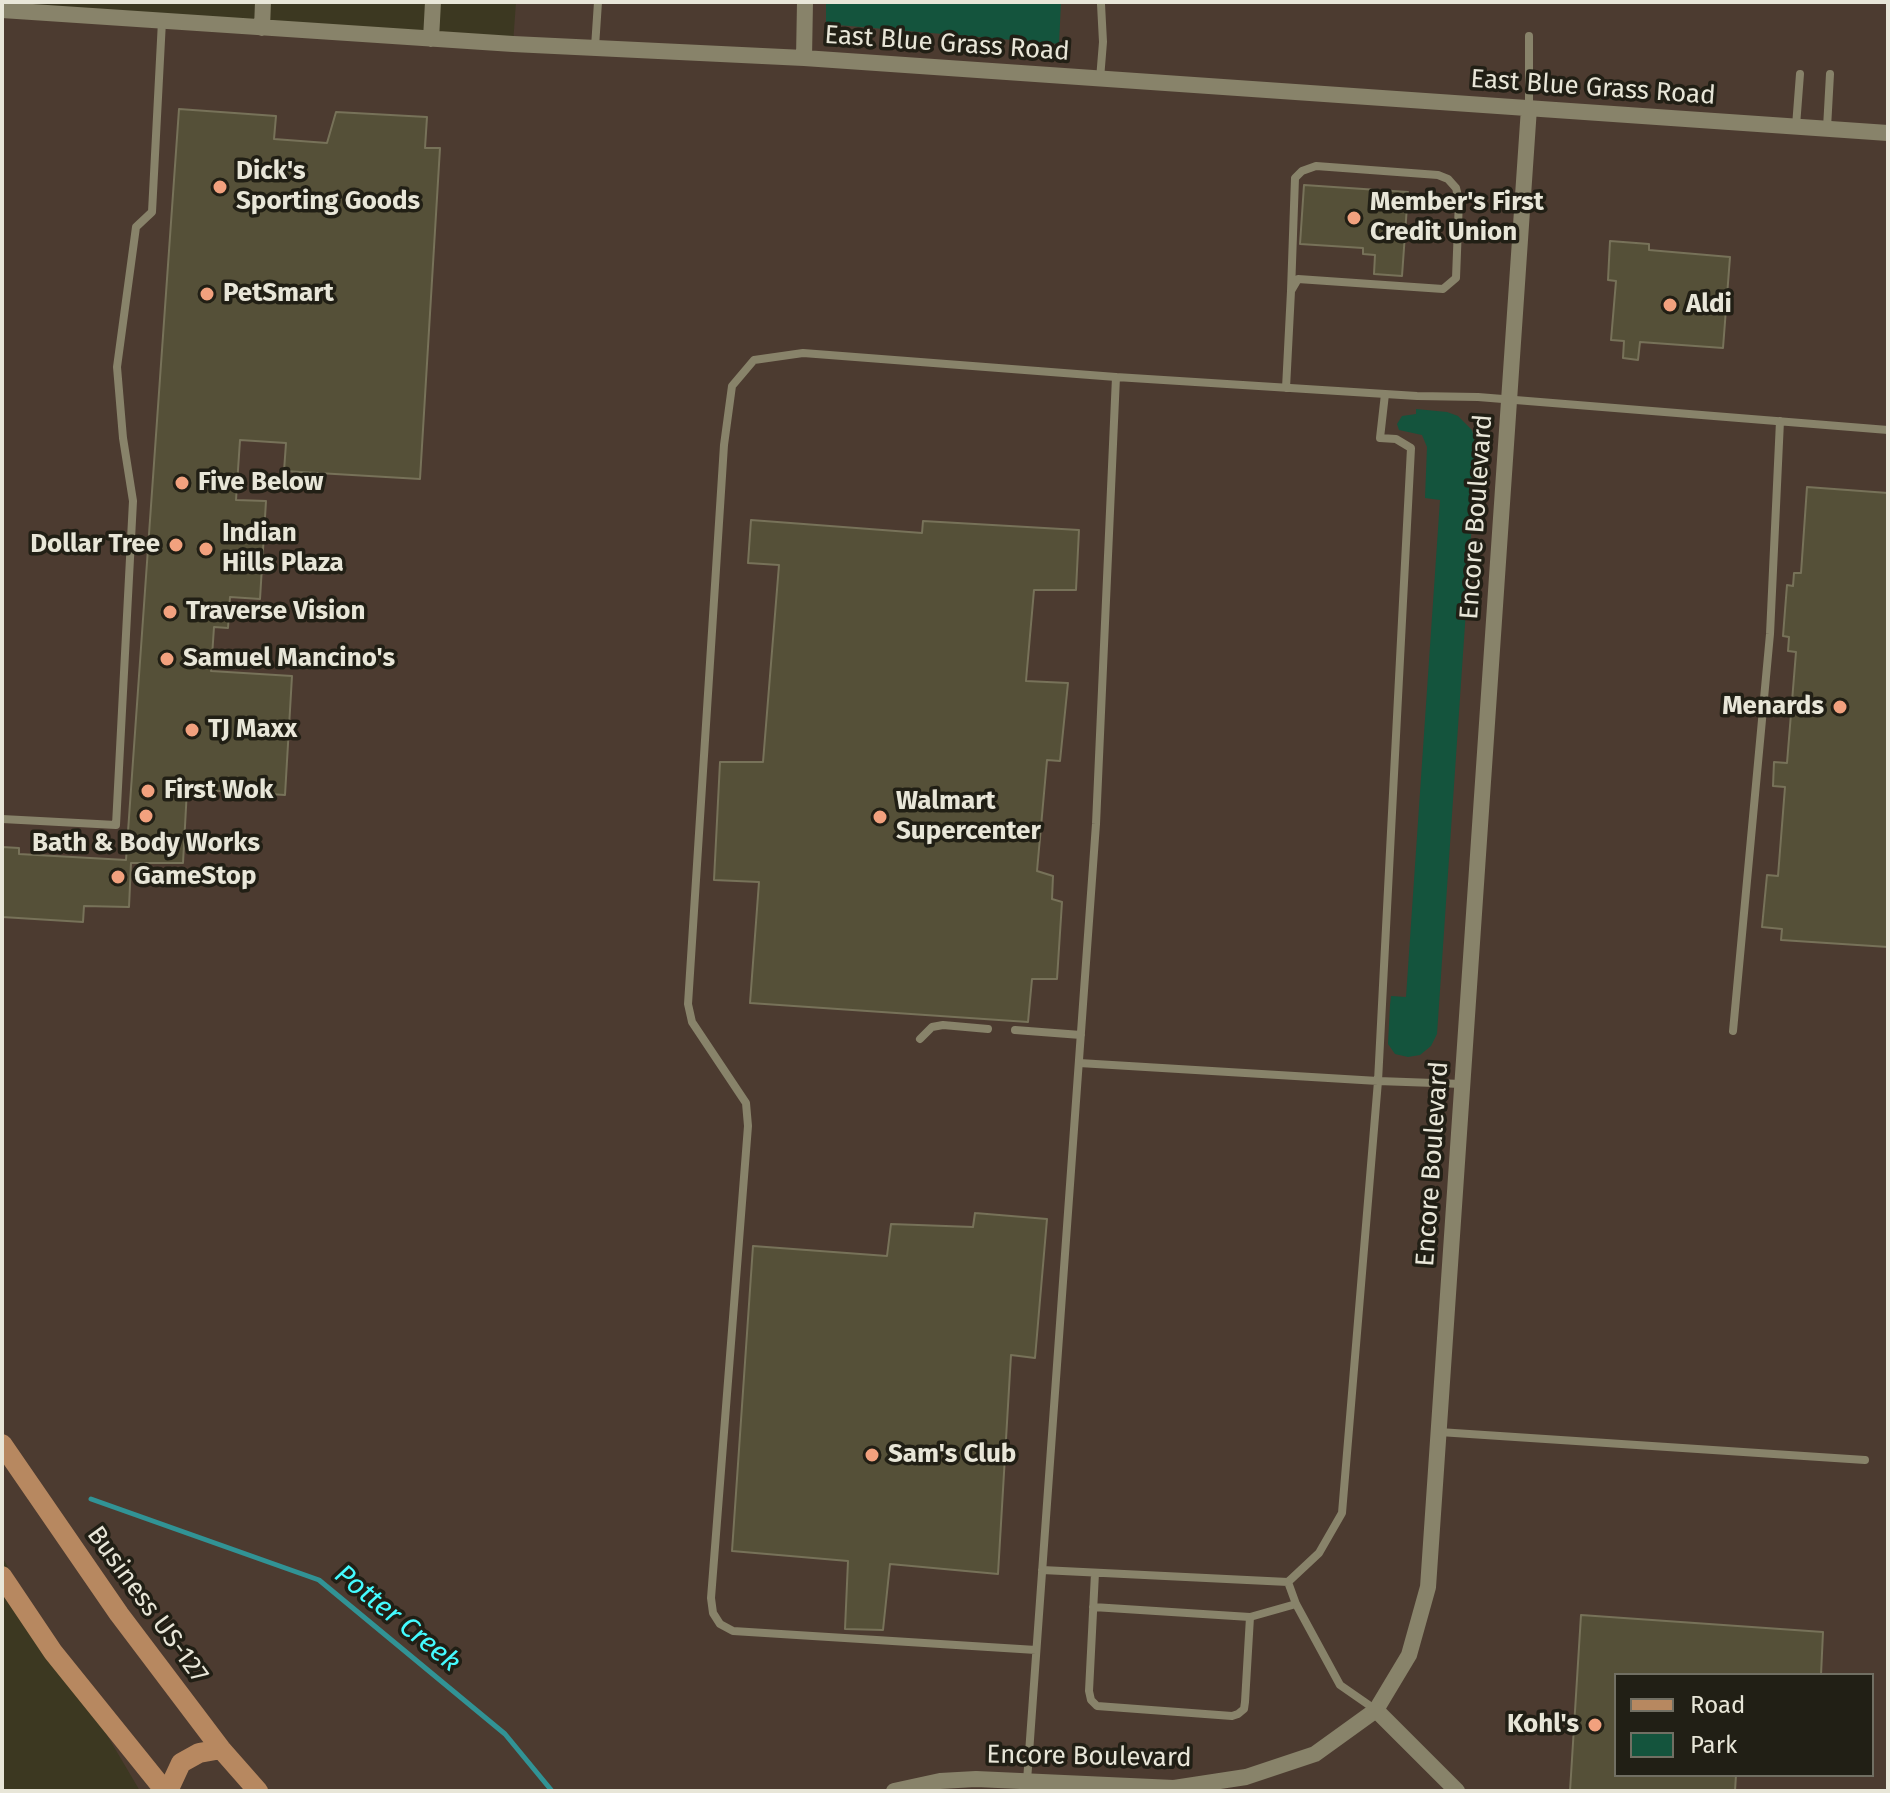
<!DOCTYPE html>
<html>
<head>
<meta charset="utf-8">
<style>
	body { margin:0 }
	#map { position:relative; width:1890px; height:1793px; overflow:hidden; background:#3c3821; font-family:"Fira Sans",sans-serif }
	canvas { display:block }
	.frame { position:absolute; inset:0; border:4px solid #e8e6d8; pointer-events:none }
	.legend { position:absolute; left:1614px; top:1673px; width:260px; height:104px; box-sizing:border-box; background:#211f15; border:2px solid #716f63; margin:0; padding:10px 14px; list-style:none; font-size:24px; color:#e8e6d8 }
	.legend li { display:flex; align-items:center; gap:16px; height:40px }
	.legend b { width:40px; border:2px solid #716f63 }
</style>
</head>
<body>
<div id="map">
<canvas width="1890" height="1793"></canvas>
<div class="frame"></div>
<ul class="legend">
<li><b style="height:10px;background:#b78860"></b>Road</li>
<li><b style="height:22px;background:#14543d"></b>Park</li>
</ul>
</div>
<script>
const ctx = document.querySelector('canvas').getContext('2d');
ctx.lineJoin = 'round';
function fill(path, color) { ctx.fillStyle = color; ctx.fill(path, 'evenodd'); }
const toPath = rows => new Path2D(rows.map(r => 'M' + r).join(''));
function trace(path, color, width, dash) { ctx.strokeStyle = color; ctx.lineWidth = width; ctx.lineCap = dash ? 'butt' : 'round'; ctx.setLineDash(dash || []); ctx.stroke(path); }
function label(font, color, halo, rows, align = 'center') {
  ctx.font = font + ' "Fira Sans",sans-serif'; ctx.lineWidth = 7; ctx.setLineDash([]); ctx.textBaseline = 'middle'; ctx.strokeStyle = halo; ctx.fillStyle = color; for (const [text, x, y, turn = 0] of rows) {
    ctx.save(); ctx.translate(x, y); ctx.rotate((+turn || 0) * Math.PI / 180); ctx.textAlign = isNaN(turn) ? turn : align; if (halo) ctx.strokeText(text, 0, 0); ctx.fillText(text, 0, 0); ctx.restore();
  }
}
const commercial = toPath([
	[516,2,1888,2,1888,1791,140,1791,2,1557,2,10,513,44],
	[1616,1675,1872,1675,1872,1775,1616,1775]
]);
const green = toPath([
	[826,2,1061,2,1059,44,826,24],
	[1416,409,1447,412,1458,416,1472,430,1477,449,1437,1034,1431,1046,1420,1055,1408,1057,1395,1054,1388,1044,1390,1005,1391,996,1406,997,1440,500,1425,498,1427,447,1422,435,1399,430,1397,424,1402,416,1416,414]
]);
const stream = toPath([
	[91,1499,319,1580,505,1734,552,1791]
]);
const building = toPath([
	[179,109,276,116,274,139,327,143,336,112,427,117,425,148,440,148,420,479,284,471,286,443,240,440,236,500,266,501,260,599,230,597,228,628,214,627,211,671,292,676,285,795,187,789,183,863,131,863,129,907,84,906,83,922,2,917,2,847,19,848,19,854,126,860,179,109],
	[1304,185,1408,192,1402,276,1374,274,1375,255,1363,254,1363,248,1300,244,1304,185],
	[1610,241,1649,244,1649,250,1730,257,1723,348,1640,342,1638,360,1623,358,1624,341,1611,340,1616,281,1608,280,1610,241],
	[1807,487,1888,493,1888,947,1781,940,1782,929,1762,927,1767,875,1778,876,1785,787,1773,786,1774,762,1787,763,1796,652,1788,651,1789,637,1783,636,1787,585,1793,586,1794,573,1801,573,1807,487],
	[751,520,922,533,923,521,1079,530,1076,590,1034,590,1026,681,1068,683,1060,761,1047,760,1037,871,1053,876,1052,899,1062,902,1057,979,1032,979,1028,1022,750,1003,759,882,714,880,720,762,763,762,779,565,748,563,751,520],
	[975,1213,1047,1219,1035,1358,1011,1355,998,1574,890,1564,883,1630,845,1629,848,1561,732,1551,753,1246,887,1256,891,1224,973,1227,975,1213],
	[1581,1615,1823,1632,1821,1675,1616,1675,1616,1775,1736,1775,1735,1791,1570,1791,1581,1615]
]);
const service = toPath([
	[595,47,598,2],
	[1100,79,1103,42,1101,4],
	[1529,108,1529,36],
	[1796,126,1800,74],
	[1827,128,1830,74],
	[1116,377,1417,396,1478,397,1888,430],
	[1286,388,1291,291,1298,279,1443,289,1456,278,1459,200,1456,188,1448,179,1438,175,1316,166,1302,171,1295,178,1291,291],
	[2,819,116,825,133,501,123,438,117,367,136,227,152,212,162,21],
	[1015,1030,1081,1035],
	[1733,1031,1770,634,1780,421],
	[920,1039,932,1027,943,1025,988,1029],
	[1079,1063,1378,1081,1411,448,1396,439,1380,438,1385,394],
	[1439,1432,1865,1460],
	[1042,1570,1288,1582,1296,1604,1340,1685,1376,1710],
	[1095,1573,1089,1691,1091,1700,1097,1706,1232,1716,1238,1714,1244,1709,1245,1702,1250,1617],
	[1288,1582,1319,1553,1342,1513,1378,1081,1462,1084],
	[1093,1607,1250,1617,1296,1604],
	[1027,1781,1096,824,1116,377,803,353,754,360,732,386,724,445,688,1004,692,1022,746,1103,748,1126,711,1598,713,1613,720,1624,733,1631,1036,1650]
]);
const minor = toPath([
	[2,10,513,44,804,58,1888,133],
	[262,28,263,2],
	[431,39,433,2],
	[804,58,805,2],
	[1376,1710,1457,1791],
	[894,1791,940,1781,976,1779,1174,1788,1246,1777,1315,1754,1376,1710,1409,1655,1428,1587,1529,108]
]);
const primary = toPath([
	[2,1444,119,1614,221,1749,258,1791],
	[2,1576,53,1652,165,1791],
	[168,1791,181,1763,199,1753,221,1749]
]);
const markers = [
	[220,187,8,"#f2a17e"],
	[1354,218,8,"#f2a17e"],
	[207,294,8,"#f2a17e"],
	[1670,305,8,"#f2a17e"],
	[182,483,8,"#f2a17e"],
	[176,545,8,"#f2a17e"],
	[206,549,8,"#f2a17e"],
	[170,612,8,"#f2a17e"],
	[167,659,8,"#f2a17e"],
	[1840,707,8,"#f2a17e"],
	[192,730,8,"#f2a17e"],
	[148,791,8,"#f2a17e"],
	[146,816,8,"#f2a17e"],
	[880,817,8,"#f2a17e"],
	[118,877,8,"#f2a17e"],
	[872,1455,8,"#f2a17e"],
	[1595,1725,8,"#f2a17e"]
];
const streetNames = [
	["East Blue Grass Road",947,44,4],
	["East Blue Grass Road",1593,88,4],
	["Encore Boulevard",1477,517,-86],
	["Encore Boulevard",1433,1164,-86],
	["Business US-127",147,1605,54],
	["Encore Boulevard",1089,1757,1]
];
const poiNames = [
	["Dick's",236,172],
	["Sporting Goods",236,202],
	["Member's First",1370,203],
	["Credit Union",1370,233],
	["PetSmart",223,294],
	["Aldi",1686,305],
	["Five Below",198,483],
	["Indian",222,534],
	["Hills Plaza",222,564],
	["Dollar Tree",160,545,"right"],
	["Traverse Vision",186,612],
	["Samuel Mancino's",183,659],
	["Menards",1824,707,"right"],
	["TJ Maxx",208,730],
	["First Wok",164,791],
	["Walmart",896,802],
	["Supercenter",896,832],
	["Bath & Body Works",146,844,"center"],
	["GameStop",134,877],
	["Sam's Club",888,1455],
	["Kohl's",1579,1725,"right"]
];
const waterNames = [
	["Potter Creek",397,1619,39]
];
fill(commercial, '#4c3b30');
fill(green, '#14543d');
trace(stream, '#319395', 5);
fill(building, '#555038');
trace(building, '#777259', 2);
trace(service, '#88836a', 8);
trace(minor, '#88836a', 16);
trace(primary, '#b78860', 20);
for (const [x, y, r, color] of markers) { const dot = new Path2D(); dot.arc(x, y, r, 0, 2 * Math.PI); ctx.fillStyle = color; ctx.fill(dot); trace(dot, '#211f15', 3); }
label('26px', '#e8e6d8', '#211f15', streetNames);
label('bold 26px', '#e8e6d8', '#211f15', poiNames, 'left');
label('italic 28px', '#44fbff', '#211f15', waterNames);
</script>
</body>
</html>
